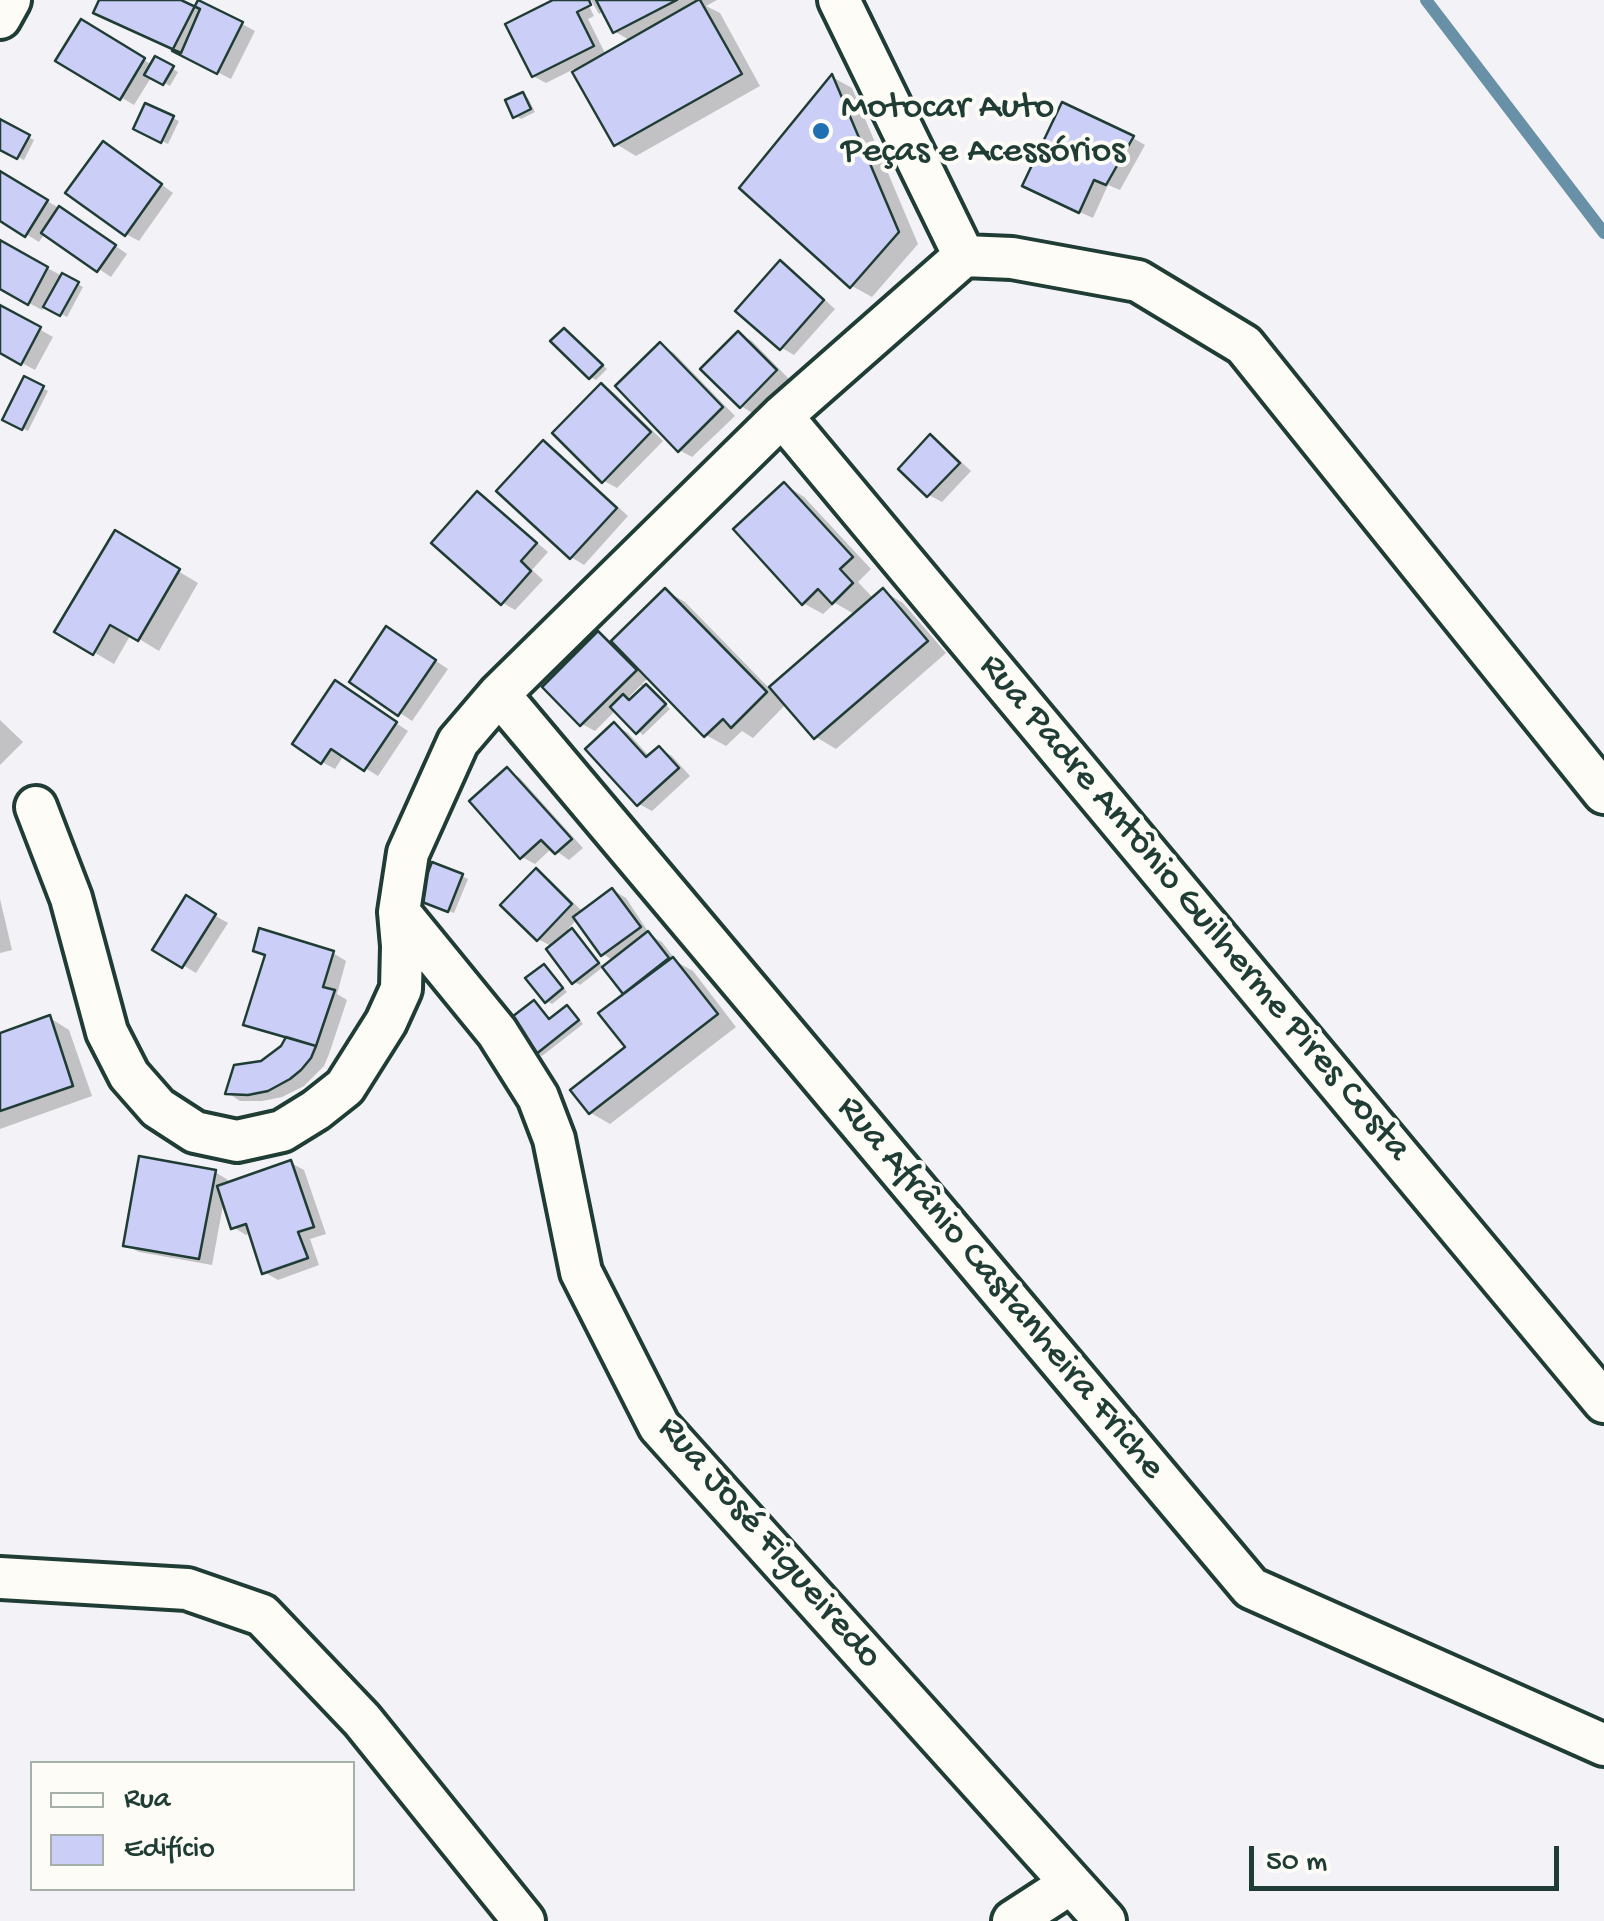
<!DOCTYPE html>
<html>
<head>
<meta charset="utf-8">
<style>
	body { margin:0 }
	#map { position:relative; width:1604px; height:1921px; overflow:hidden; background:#f3f3f7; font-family:"Gochi Hand",sans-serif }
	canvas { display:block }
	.legend { position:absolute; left:30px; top:1761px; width:325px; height:130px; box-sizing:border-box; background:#fdfcf7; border:2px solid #a4b0a9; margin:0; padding:12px 18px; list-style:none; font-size:30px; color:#1f3d34 }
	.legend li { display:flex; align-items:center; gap:20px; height:50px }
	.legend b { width:50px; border:2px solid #a4b0a9 }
	.scale { position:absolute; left:1249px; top:1846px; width:310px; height:45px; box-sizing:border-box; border:5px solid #1f3d34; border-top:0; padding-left:12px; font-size:30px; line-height:35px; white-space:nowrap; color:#1f3d34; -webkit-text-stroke:8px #fdfcf7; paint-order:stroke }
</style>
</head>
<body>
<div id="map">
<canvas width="1604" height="1921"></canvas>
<ul class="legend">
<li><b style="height:12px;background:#fdfcf7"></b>Rua</li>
<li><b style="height:28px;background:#cbcef6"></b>Edifício</li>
</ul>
<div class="scale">50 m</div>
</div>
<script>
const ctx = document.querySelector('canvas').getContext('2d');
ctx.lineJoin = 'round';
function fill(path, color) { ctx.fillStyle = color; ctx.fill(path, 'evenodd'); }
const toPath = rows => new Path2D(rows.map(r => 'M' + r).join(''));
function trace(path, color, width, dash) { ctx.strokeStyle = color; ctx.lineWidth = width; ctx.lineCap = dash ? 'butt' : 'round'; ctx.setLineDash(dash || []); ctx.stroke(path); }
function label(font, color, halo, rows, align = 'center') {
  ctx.font = font + ' "Gochi Hand",sans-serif'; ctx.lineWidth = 8; ctx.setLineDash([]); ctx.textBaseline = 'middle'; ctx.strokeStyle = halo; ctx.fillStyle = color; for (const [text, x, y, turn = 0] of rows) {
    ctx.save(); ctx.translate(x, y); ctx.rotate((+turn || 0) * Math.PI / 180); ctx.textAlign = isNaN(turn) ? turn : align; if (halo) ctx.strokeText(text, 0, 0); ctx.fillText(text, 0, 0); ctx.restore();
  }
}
const shadow = toPath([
	[102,0,175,0,242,24,255,31,231,79,188,57],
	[559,0,586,0,594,16,588,19,606,55,631,41,614,31,604,11,599,14,591,0,717,0,706,6,720,13,760,86,636,156,616,144,574,69,546,83,533,76],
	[82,22,152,65,156,59,178,72,170,86,152,76,134,105,59,60],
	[832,77,852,88,918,244,872,297,852,286],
	[523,95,528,98,535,112,521,119,515,116],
	[146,106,179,121,168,144,136,128],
	[0,122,34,140,24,160,0,148],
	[1133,138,1145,145,1120,190,1108,185,1093,218,1038,193],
	[116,151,173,193,139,241,126,234],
	[0,174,73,216,127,254,111,277,45,233,39,242,0,218],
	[0,243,83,287,67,317,45,305,42,310,0,287],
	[780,264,793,271,835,309,794,355,782,348],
	[0,307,53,337,35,370,0,351],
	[570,334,607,369,596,380,591,377],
	[739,334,752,341,789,379,754,414,741,406],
	[661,345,674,353,735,416,692,457,679,450],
	[25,379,48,391,28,431,5,419],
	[601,386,614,393,663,441,617,488,604,481,555,433],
	[930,437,943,445,971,471,942,502,929,495],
	[543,443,556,450,628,516,584,565,571,557],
	[785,485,804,497,871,569,858,582,874,599,883,591,903,603,946,653,836,749,816,737,787,703,753,738,742,731,726,746,706,735,649,677,642,684,652,690,670,709,643,735,616,710,595,731,582,724,598,634,613,643,666,591,685,602,770,689,856,615,835,603,823,614,803,603],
	[641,685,644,689,631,702,627,699],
	[477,494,490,502,548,552,532,570,543,580,515,610,503,603],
	[116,534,198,583,159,651,131,634,114,664,58,631],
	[400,637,448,669,412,721,352,681],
	[348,691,408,731,378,776,344,755,335,769,322,762],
	[0,720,23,742,0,765],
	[615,725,628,733,650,757,659,749,672,756,690,776,652,811,639,804],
	[507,770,520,778,583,848,569,860,552,848,535,864,522,857],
	[537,871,549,879,583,912,613,890,626,898,651,936,662,942,677,962,693,971,736,1027,610,1124,591,1113,628,1048,627,994,624,992,614,961,603,954,577,919,568,929,577,935,603,967,580,985,574,982,553,947,538,939],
	[462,876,468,879,454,913,426,902],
	[0,899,12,950,0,953],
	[186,899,228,923,196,973,156,949],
	[256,950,333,953,346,961,337,994,347,1000,329,1054,324,1066,304,1086,282,1097,262,1101,240,1101,228,1093,283,1048,288,1039,259,1031,246,1024,267,957],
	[544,967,550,970,567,992,552,1004,547,1001],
	[534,1003,539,1006,551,1021,568,1008,573,1011,583,1024,542,1056,536,1053],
	[50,1018,69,1030,92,1096,0,1129,0,1035],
	[291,1163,304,1170,326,1234,310,1239,319,1265,278,1280,264,1272,251,1233,246,1235,233,1227,224,1200,212,1265,139,1252,126,1245,215,1172,228,1180,227,1185]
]);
const stream = toPath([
	[1426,0,1604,233]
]);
const building = toPath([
	[99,0,181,0,200,9,181,53,93,13,99,0],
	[198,0,243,22,217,74,172,51,198,0],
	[553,0,589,0,591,5,577,12,594,46,532,77,505,24,553,0],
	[596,0,677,0,613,33,596,0],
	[698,0,700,0,742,74,614,146,572,72,698,0],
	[81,19,145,58,120,100,55,61,81,19],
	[155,56,174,66,163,85,144,75,155,56],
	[832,74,899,232,850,288,739,188,832,74],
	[523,92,531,109,513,118,505,100,523,92],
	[1062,102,1134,136,1106,185,1094,180,1079,213,1022,186,1062,102],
	[145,103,174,116,161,143,133,129,145,103],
	[0,119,30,135,17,159,0,150,0,119],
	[103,141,162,184,125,236,65,193,103,141],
	[0,171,48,200,25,237,0,221,0,171],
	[59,206,116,245,97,272,41,233,59,206],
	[0,240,48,267,28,305,0,289,0,240],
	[780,260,824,300,780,350,735,311,780,260],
	[62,273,79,282,60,316,43,307,62,273],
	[0,305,41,327,21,365,0,353,0,305],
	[564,328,603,365,589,379,550,341,564,328],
	[738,331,777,370,740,408,700,369,738,331],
	[660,342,723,407,678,452,615,386,660,342],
	[24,376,44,386,22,430,2,420,24,376],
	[601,383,651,432,602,483,552,433,601,383],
	[930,434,960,463,927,497,898,469,930,434],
	[543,440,617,508,570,559,496,491,543,440],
	[784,482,853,557,840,569,853,583,832,604,818,589,802,605,733,529,784,482],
	[477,491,537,543,521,561,531,571,501,605,431,543,477,491],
	[115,530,180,569,138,641,110,625,93,655,54,632,115,530],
	[665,588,767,692,731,728,723,719,704,737,611,641,665,588],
	[883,588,928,641,814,739,769,687,883,588],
	[386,626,436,660,398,716,349,682,386,626],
	[598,631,637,670,580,726,542,687,598,631],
	[335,680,397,722,364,771,331,749,321,764,292,744,335,680],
	[646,684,666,704,636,734,610,707,623,694,629,700,646,684],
	[614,722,646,757,659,746,679,768,637,806,585,749,614,722],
	[507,767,572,839,555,854,541,840,520,859,469,801,507,767],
	[432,862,463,874,448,912,417,900,432,862],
	[536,868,572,904,537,941,500,905,536,868],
	[612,888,641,927,601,956,573,917,612,888],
	[186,895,216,914,182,968,152,950,186,895],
	[259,928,334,951,323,987,335,990,316,1046,243,1025,265,955,253,951,259,928],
	[572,928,599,963,572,984,546,949,572,928],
	[648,931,669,958,623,994,602,967,648,931],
	[673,957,718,1014,589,1114,570,1090,625,1047,598,1013,673,957],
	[544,964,563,988,545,1003,525,978,544,964],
	[534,1000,549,1019,567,1005,579,1020,535,1055,508,1020,534,1000],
	[50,1015,73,1086,0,1111,0,1033,50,1015],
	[286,1037,316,1046,311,1058,301,1070,290,1079,268,1091,248,1095,225,1094,234,1065,261,1061,281,1046,286,1037],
	[139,1156,216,1170,199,1259,123,1246,139,1156],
	[291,1160,314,1227,298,1232,308,1258,262,1274,246,1224,231,1229,217,1186,291,1160]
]);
const street = toPath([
	[839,0,964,256],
	[0,18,10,0],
	[782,416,1604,1402],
	[499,694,1251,1588,1604,1745],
	[36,807,71,898,107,1032,129,1075,158,1108,195,1132,237,1141,282,1131,316,1110,345,1087,386,1022,401,989,402,946,399,912,408,853,458,742,499,694,782,416,964,256,1012,258,1138,281,1244,345,1604,793],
	[399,912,497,1032,538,1097,554,1139,581,1272,659,1426,1105,1921],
	[0,1578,187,1589,262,1615,362,1720,524,1921],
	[1013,1921,1070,1884]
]);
const markers = [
	[821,131,10,"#1f6fb2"]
];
const poiNames = [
	["Motocar Auto",841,109],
	["Peças e Acessórios",841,153]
];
const streetNames = [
	["Rua Padre Antônio Guilherme Pires Costa",1193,909,50],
	["Rua Afrânio Castanheira Friche",999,1289,50],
	["Rua José Figueiredo",768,1544,49]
];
fill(shadow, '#0003');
trace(stream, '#6890a7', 12);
fill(building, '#cbcef6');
trace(building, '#1f3d34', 2.5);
trace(street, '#1f3d34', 48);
trace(street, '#fdfcf7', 40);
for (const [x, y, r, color] of markers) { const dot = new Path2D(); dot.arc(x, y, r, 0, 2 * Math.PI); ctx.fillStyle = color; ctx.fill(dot); trace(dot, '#fdfcf7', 4); }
label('38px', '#1f3d34', '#fdfcf7', poiNames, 'left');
label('38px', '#1f3d34', '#fdfcf7', streetNames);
</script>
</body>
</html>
